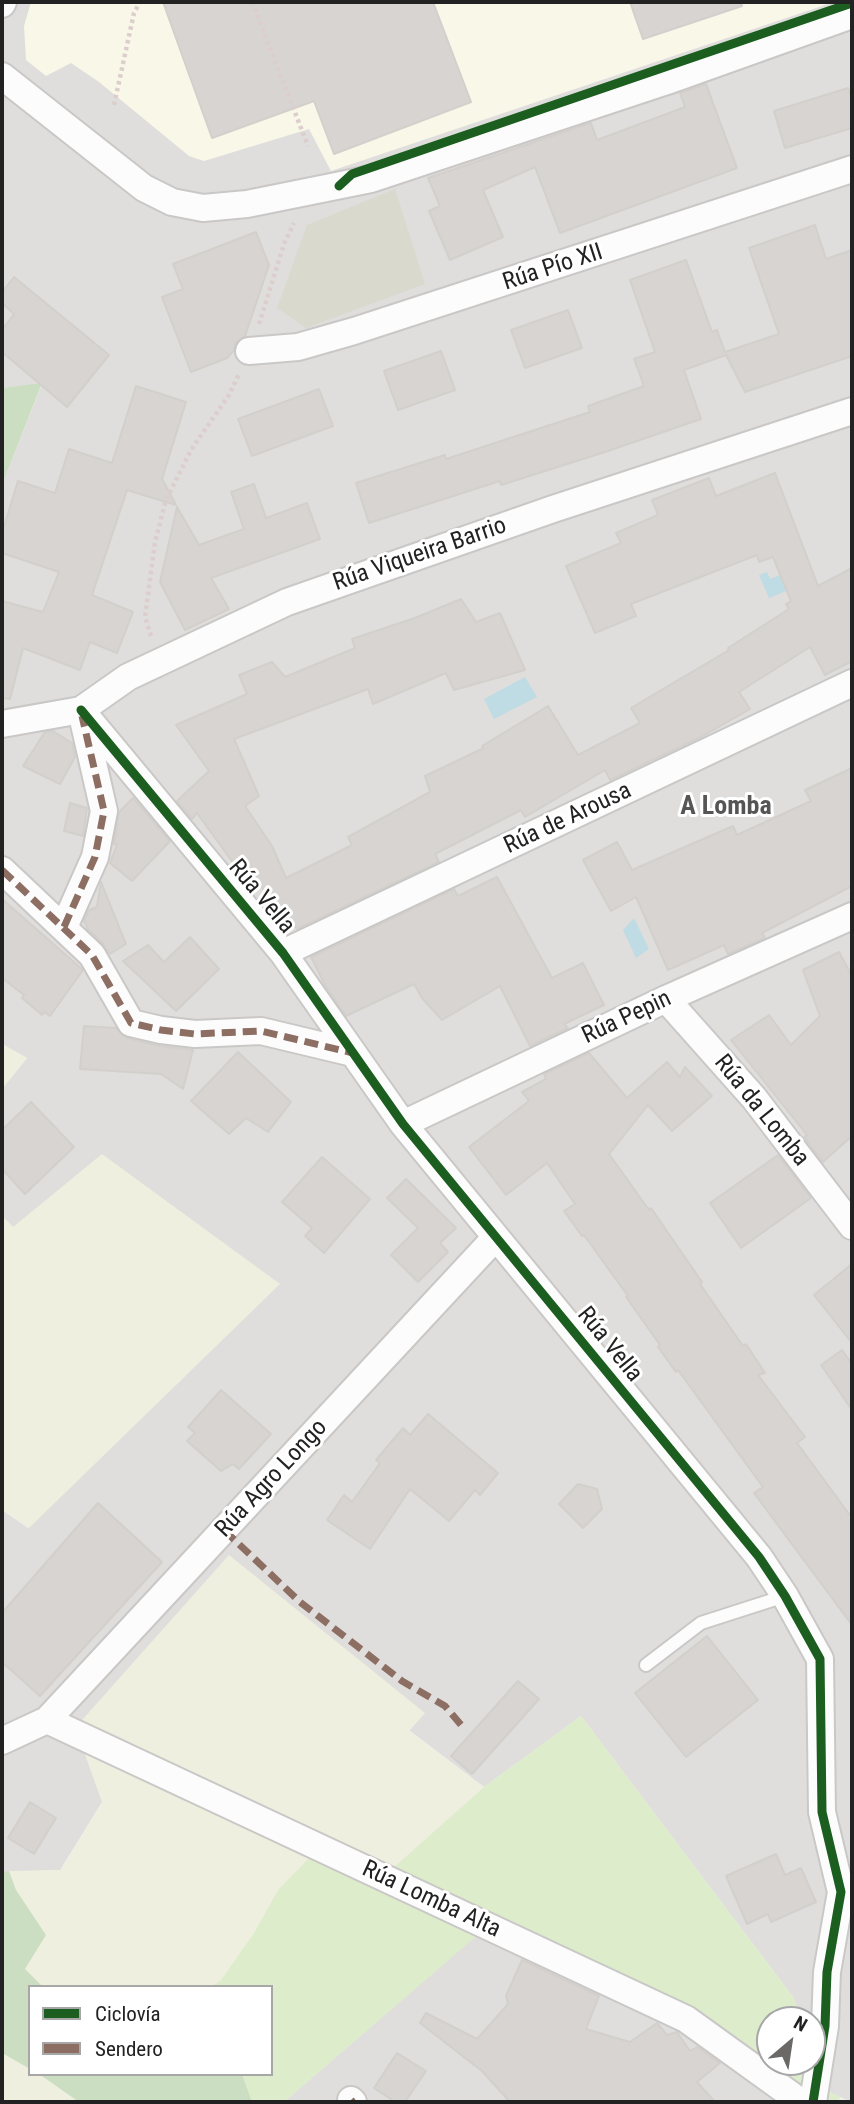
<!DOCTYPE html>
<html>
<head>
<meta charset="utf-8">
<style>
	body { margin:0 }
	#map { position:relative; width:854px; height:2104px; overflow:hidden; background:#f0eeeb; font-family:"Roboto Condensed",sans-serif }
	canvas { display:block }
	.frame { position:absolute; inset:0; border:4px solid #222; pointer-events:none }
	.legend { position:absolute; left:28px; top:1985px; width:245px; height:91px; box-sizing:border-box; background:#fff; border:2px solid #a7a7a7; margin:0; padding:9px 12px; list-style:none; font-size:21px; color:#222 }
	.legend li { display:flex; align-items:center; gap:14px; height:35px }
	.legend b { width:35px; border:2px solid #a7a7a7 }
	.north { position:absolute; left:756px; top:2006px; width:70px; height:70px; box-sizing:border-box; background:#fff; border:2px solid #a7a7a7; border-radius:50%; rotate:29deg; font-size:19px; font-weight:700; line-height:28px; text-align:center; color:#222 }
	.north::after { content:''; display:block; margin:auto; width:24px; height:32px; background:#6a6968; clip-path:polygon(50% 0,100% 100%,50% 72%,0 100%) }
</style>
</head>
<body>
<div id="map">
<canvas width="854" height="2104"></canvas>
<div class="frame"></div>
<ul class="legend">
<li><b style="height:9px;background:#1b5e20"></b>Ciclovía</li>
<li><b style="height:9px;background:#8d6e63"></b>Sendero</li>
</ul>
<div class="north">N</div>
</div>
<script>
const ctx = document.querySelector('canvas').getContext('2d');
ctx.lineJoin = 'round';
function fill(path, color) { ctx.fillStyle = color; ctx.fill(path, 'evenodd'); }
const toPath = rows => new Path2D(rows.map(r => 'M' + r).join(''));
function trace(path, color, width, dash) { ctx.strokeStyle = color; ctx.lineWidth = width; ctx.lineCap = dash ? 'butt' : 'round'; ctx.setLineDash(dash || []); ctx.stroke(path); }
function label(font, color, halo, rows, align = 'center') {
  ctx.font = font + ' "Roboto Condensed",sans-serif'; ctx.lineWidth = 6; ctx.setLineDash([]); ctx.textBaseline = 'middle'; ctx.strokeStyle = halo; ctx.fillStyle = color; for (const [text, x, y, turn = 0] of rows) {
    ctx.save(); ctx.translate(x, y); ctx.rotate((+turn || 0) * Math.PI / 180); ctx.textAlign = isNaN(turn) ? turn : align; if (halo) ctx.strokeText(text, 0, 0); ctx.fillText(text, 0, 0); ctx.restore();
  }
}
const residential = toPath([
	[2,2,852,2,852,2102,831,2093,812,2045,812,2020,802,2020,793,1997,581,1716,484,1787,409,1730,424,1713,102,1802,60,1870,2,1872,2,1510,28,1528,13,1227,2,1216,2,1089,27,1058,2,1044,2,485,42,384,2,388],
	[487,1926,686,2019,800,2102,284,2102]
]);
const education = toPath([
	[31,2,834,2,331,171,309,129,204,161,189,156,99,82,71,63,46,76,26,60,24,26]
]);
const construction = toPath([
	[395,189,425,284,306,328,277,308,307,225]
]);
const farmland = toPath([
	[2,1044,27,1058,2,1089],
	[102,1154,280,1284,29,1528,2,1510,2,1216,13,1227],
	[229,1555,425,1713,409,1731,484,1787,383,1878,278,1890,254,1933,221,1980,211,1987,43,1987,25,1970,46,1934,16,1890,9,1871,61,1870,102,1802,78,1735,82,1720],
	[2,2053,30,2069,30,2074,39,2074,79,2102,2,2102]
]);
const grass = toPath([
	[581,1716,793,1997,802,2020,770,2020,770,2062,812,2062,812,2045,831,2093,840,2097,838,2102,801,2102,686,2019,488,1926,284,2102,252,2102,242,2074,271,2074,271,1987,211,1987,221,1980,254,1933,278,1890,319,1848,383,1877,484,1787]
]);
const forest = toPath([
	[42,383,2,485,2,388],
	[9,1871,16,1890,46,1935,25,1969,43,1987,30,1987,30,2069,2,2053,2,1872],
	[39,2074,242,2074,252,2102,79,2102]
]);
const water = toPath([
	[797,568,803,584,769,598,759,575,767,572,770,579],
	[525,677,537,697,494,719,484,699],
	[634,918,649,949,636,958,623,930]
]);
const building = toPath([
	[163,2,433,2,471,102,334,154,314,101,212,138,163,2],
	[630,2,741,2,742,6,643,39,630,2],
	[706,84,737,168,560,233,535,167,483,190,503,237,450,260,429,211,440,206,428,178,591,123,597,140,685,107,680,93,706,84],
	[848,88,852,100,852,128,785,148,774,111,848,88],
	[815,225,826,259,852,250,852,356,745,392,726,355,684,370,701,419,605,452,501,485,500,481,369,523,356,483,445,455,446,459,590,412,588,406,644,386,634,359,655,352,630,280,686,260,712,332,717,330,725,352,779,334,749,248,815,225],
	[256,232,269,265,245,336,235,344,234,350,227,358,191,372,162,297,183,289,173,264,256,232],
	[14,277,109,355,67,407,2,352,2,330,14,314,2,303,2,292,14,277],
	[568,310,582,348,525,368,511,330,568,310],
	[441,351,455,390,398,410,384,371,441,351],
	[136,386,186,402,162,479,176,505,127,490,92,595,133,612,117,653,90,642,80,670,23,648,10,699,2,698,2,601,43,612,59,572,2,553,2,533,18,481,55,493,69,449,112,463,136,386],
	[319,389,333,426,252,456,238,419,319,389],
	[775,473,818,586,852,568,852,661,825,675,810,647,739,692,750,709,701,737,610,780,605,770,525,817,521,810,435,854,439,862,297,929,295,926,285,931,279,924,257,876,247,882,197,813,192,819,177,801,209,771,176,725,247,694,239,675,272,662,285,677,355,648,352,639,415,618,461,599,476,622,500,613,525,670,454,690,446,673,373,704,368,689,234,739,259,796,245,806,272,846,286,878,352,845,348,837,430,792,425,776,484,748,482,746,548,706,578,755,640,723,631,708,729,650,728,648,789,609,786,604,791,601,773,557,759,562,757,555,631,604,636,616,595,633,566,566,621,543,616,533,658,515,652,500,709,478,716,496,775,473],
	[254,484,266,518,307,503,320,539,211,578,229,609,185,630,160,582,177,507,199,545,244,529,231,492,254,484],
	[53,731,72,743,75,757,60,784,23,766,45,732,53,731],
	[852,768,852,886,762,933,765,938,728,954,724,945,668,970,636,897,611,911,583,860,617,842,632,870,733,826,737,835,811,801,805,790,852,768],
	[133,798,170,841,132,881,110,863,117,845,114,844,119,812,133,798],
	[70,803,87,808,83,836,64,831,70,803],
	[497,877,552,978,583,963,604,1005,564,1024,568,1028,530,1046,500,986,442,1020,422,998,414,984,346,1016,325,985,311,957,454,889,458,896,497,877],
	[101,882,126,944,110,954,103,944,88,929,84,921,89,910,97,907,101,882],
	[2,899,83,970,50,1016,44,1012,42,1015,22,998,24,995,2,978,2,899],
	[190,937,219,969,176,1011,123,961,148,945,164,962,190,937],
	[839,952,852,976,852,1136,823,1162,804,1137,807,1135,731,1040,769,1015,791,1045,820,1016,803,970,839,952],
	[84,1026,116,1028,127,1038,159,1046,193,1050,183,1089,161,1074,80,1069,84,1026],
	[238,1052,291,1102,268,1132,246,1118,229,1134,191,1101,238,1052],
	[589,1053,627,1098,667,1062,680,1077,685,1067,712,1096,672,1131,648,1105,609,1154,649,1210,651,1208,702,1282,700,1284,743,1346,746,1344,765,1373,758,1375,805,1437,797,1443,852,1518,852,1625,754,1493,763,1487,678,1370,676,1372,658,1347,660,1345,626,1297,628,1296,584,1235,582,1236,564,1211,575,1204,547,1163,506,1195,469,1147,529,1101,522,1092,546,1079,544,1074,589,1053],
	[31,1102,74,1147,25,1194,2,1169,2,1130,31,1102],
	[778,1155,811,1198,741,1248,710,1203,778,1155],
	[322,1157,370,1199,324,1253,305,1236,312,1228,282,1202,322,1157],
	[406,1179,456,1228,440,1243,448,1252,418,1282,391,1255,418,1228,387,1198,406,1179],
	[852,1264,852,1343,814,1295,852,1264],
	[842,1350,852,1364,852,1410,821,1365,842,1350],
	[221,1390,271,1434,239,1469,233,1464,221,1471,187,1441,195,1433,188,1427,221,1390],
	[428,1414,498,1473,480,1495,475,1490,449,1521,410,1489,370,1549,327,1520,344,1495,352,1502,380,1463,376,1460,403,1428,410,1435,428,1414],
	[578,1484,597,1489,602,1509,583,1528,559,1504,578,1484],
	[98,1503,162,1562,40,1696,2,1662,2,1613,98,1503],
	[707,1636,758,1700,686,1757,635,1693,707,1636],
	[518,1681,539,1699,472,1774,451,1756,518,1681],
	[30,1802,56,1818,34,1854,8,1838,30,1802],
	[776,1854,785,1875,801,1868,816,1902,771,1922,768,1914,747,1924,726,1876,776,1854],
	[522,1960,599,1996,586,2029,630,2042,657,2023,667,2035,677,2032,690,2051,697,2047,720,2063,697,2082,715,2102,510,2102,482,2071,420,2023,426,2013,477,2039,508,2004,506,1996,522,1960],
	[397,2053,426,2071,405,2102,395,2102,374,2088,397,2053]
]);
const path = toPath([
	[252,2,308,146],
	[114,105,134,13,140,2],
	[259,324,284,244,294,223],
	[151,636,145,617,155,542,166,500,191,450,229,395,239,374]
]);
const lane = toPath([
	[646,1665,701,1623,785,1596]
]);
const street = toPath([
	[2,4,3,2],
	[2,76,144,188,172,202,203,208,247,204,371,179,667,81,852,15],
	[249,351,298,347,354,331,852,169],
	[81,710,283,953,403,1124,759,1557,785,1596,820,1659,822,1812,841,1892,827,1972,825,2026,813,2102],
	[2,724,81,710,128,677,287,602,553,509,852,411],
	[2,870,92,955,131,1023,161,1030,195,1034,261,1031,353,1053],
	[64,927,95,857,104,811,82,715],
	[283,953,852,683],
	[666,999,754,1098,852,1226],
	[403,1124,666,999,852,916],
	[47,1720,686,2019,801,2102],
	[2,1741,47,1720,496,1237],
	[351,2100,353,2102]
]);
const quiet = toPath([
	[2,870,92,955,131,1023,161,1030,195,1034,261,1031,353,1053],
	[64,927,95,857,104,811,82,716],
	[224,1530,300,1602,402,1681,445,1706,462,1726],
	[351,2100,353,2102]
]);
const cycleway = toPath([
	[339,186,352,174,852,3],
	[81,710,283,953,403,1124,759,1557,785,1596,820,1659,822,1812,841,1892,827,1972,825,2026,813,2102]
]);
const streetNames = [
	["Rúa Pío XII",553,268,-18],
	["Rúa Viqueira Barrio",420,555,-19],
	["Rúa de Arousa",568,819,-25],
	["Rúa Vella",261,897,50],
	["Rúa Pepin",627,1018,-25],
	["Rúa da Lomba",761,1111,51],
	["Rúa Vella",609,1345,51],
	["Rúa Agro Longo",272,1479,-47],
	["Rúa Lomba Alta",431,1900,25]
];
const neighbourhoodNames = [
	["A Lomba",726,807]
];
fill(residential, '#dfdedc');
fill(education, '#f8f7e8');
fill(construction, '#d9d9cd');
fill(farmland, '#efefdf');
fill(grass, '#ddeccb');
fill(forest, '#cbdec1');
fill(water, '#bfdbe3');
fill(building, '#d7d4d2');
trace(building, '#d3d0cc', 2);
trace(lane, '#c9c8c7', 16);
trace(street, '#c9c8c7', 30);
trace(path, '#dccecd', 4.5, [3.5, 3.5]);
trace(lane, '#fdfcfc', 12);
trace(street, '#fdfcfc', 26);
trace(quiet, '#8d6e63', 7, [14, 7]);
trace(cycleway, '#1b5e20', 9);
label('24px', '#222', '#fff', streetNames);
label('bold 26px', '#555', '#fff', neighbourhoodNames);
</script>
</body>
</html>
